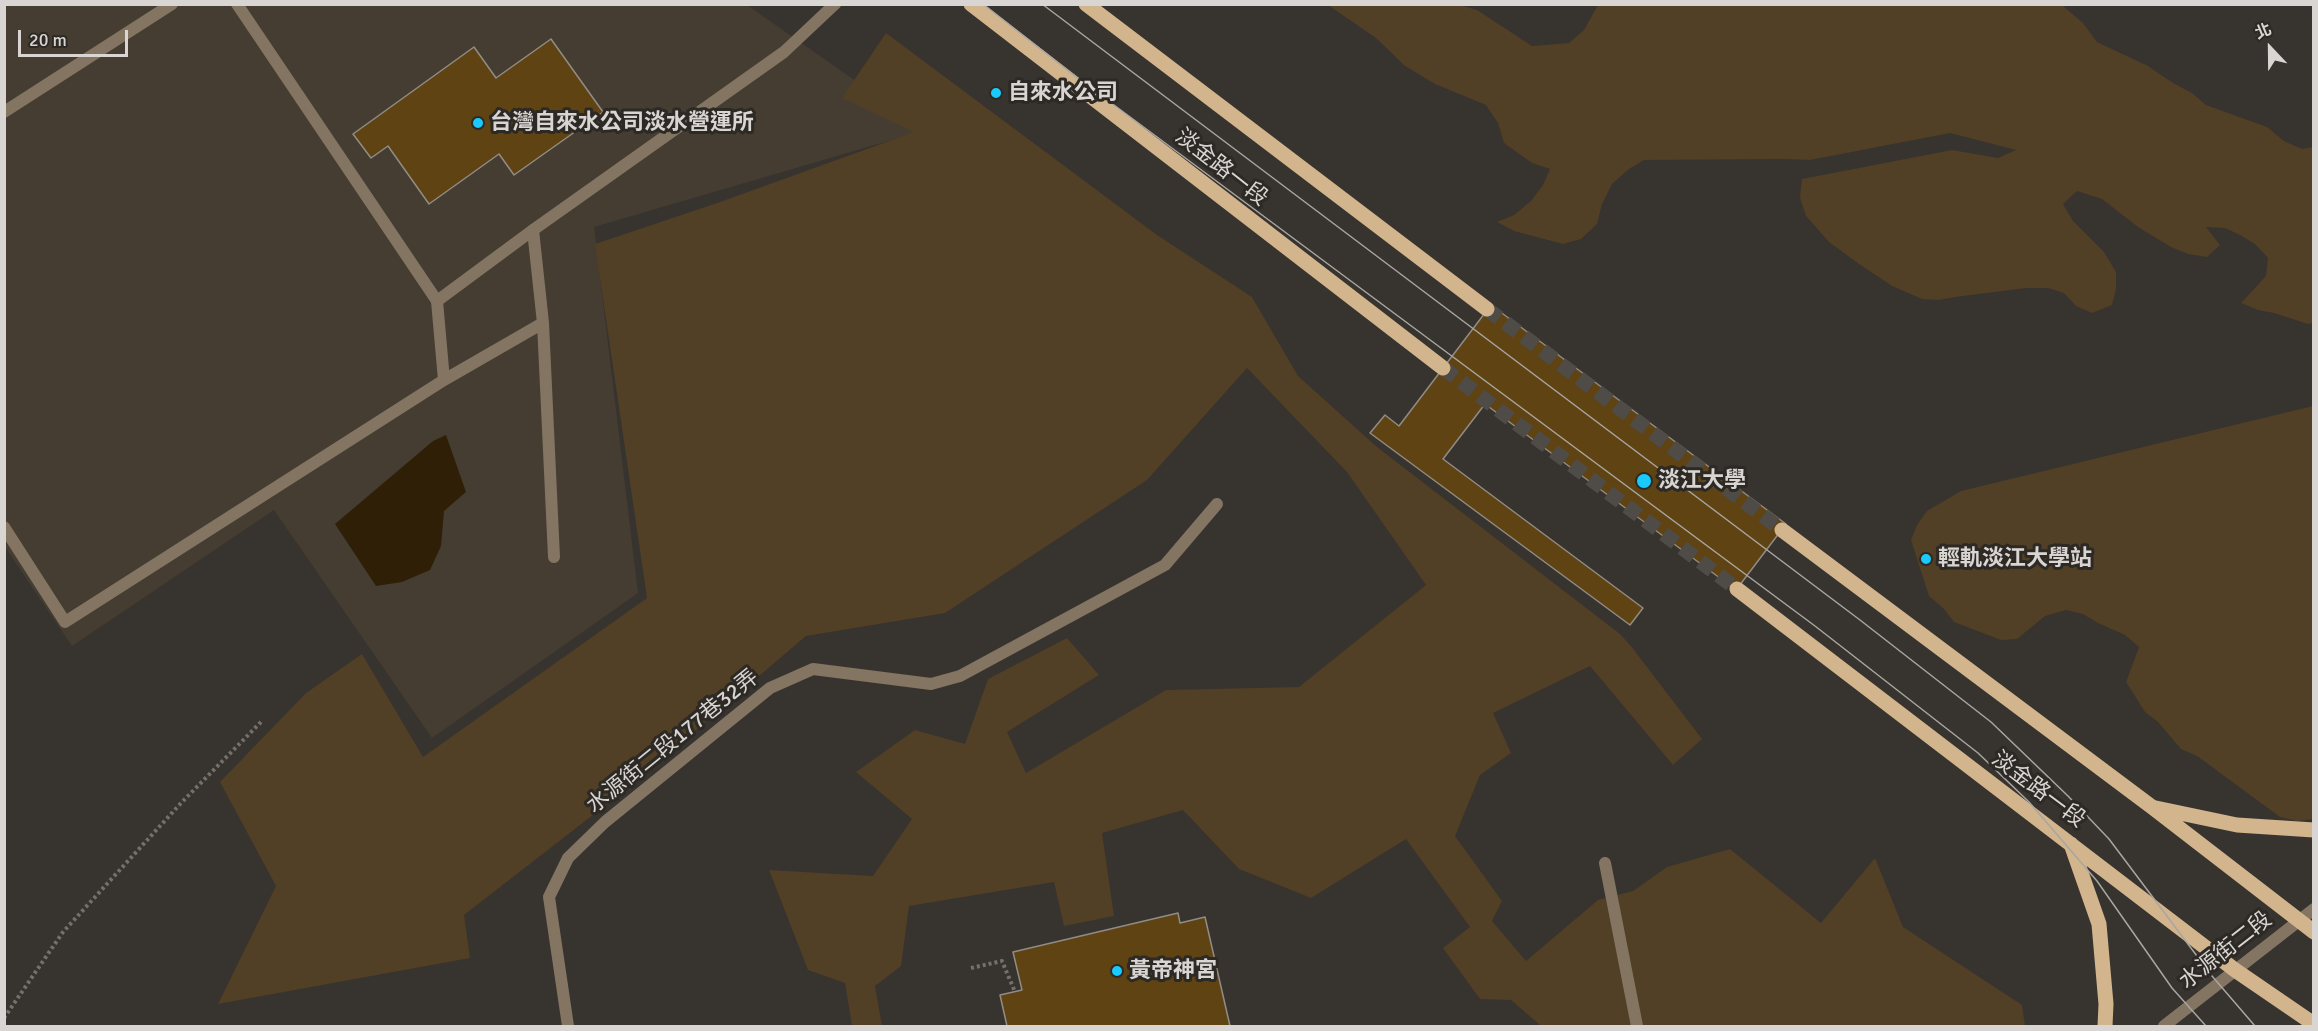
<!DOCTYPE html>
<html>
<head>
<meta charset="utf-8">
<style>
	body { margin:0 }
	#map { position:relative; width:2318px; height:1031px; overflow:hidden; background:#37332e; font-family:Signika,"Noto Sans TC",sans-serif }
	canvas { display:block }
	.frame { position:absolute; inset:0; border:6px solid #d8d5d2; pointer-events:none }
	.north { position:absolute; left:2240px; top:18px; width:60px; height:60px; -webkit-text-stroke:4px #2d2924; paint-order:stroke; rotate:338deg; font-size:16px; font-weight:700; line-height:24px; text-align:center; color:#d8d5d2 }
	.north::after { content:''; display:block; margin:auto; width:21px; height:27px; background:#d8d5d2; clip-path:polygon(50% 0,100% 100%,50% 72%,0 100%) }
	.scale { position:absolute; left:18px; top:30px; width:110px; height:27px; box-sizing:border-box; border:3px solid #d8d5d2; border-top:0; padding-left:8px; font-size:18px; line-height:21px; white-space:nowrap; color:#d8d5d2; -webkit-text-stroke:4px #2d2924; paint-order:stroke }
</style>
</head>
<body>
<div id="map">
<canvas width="2318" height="1031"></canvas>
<div class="frame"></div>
<div class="north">北</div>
<div class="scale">20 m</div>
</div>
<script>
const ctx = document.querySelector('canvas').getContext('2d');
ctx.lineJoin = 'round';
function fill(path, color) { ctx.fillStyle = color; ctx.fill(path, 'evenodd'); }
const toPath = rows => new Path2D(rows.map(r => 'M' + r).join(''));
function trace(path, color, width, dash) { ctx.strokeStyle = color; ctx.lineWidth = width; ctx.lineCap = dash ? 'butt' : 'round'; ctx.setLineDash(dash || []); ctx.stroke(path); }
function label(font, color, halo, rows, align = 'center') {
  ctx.font = font + ' Signika,"Noto Sans TC",sans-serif'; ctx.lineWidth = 6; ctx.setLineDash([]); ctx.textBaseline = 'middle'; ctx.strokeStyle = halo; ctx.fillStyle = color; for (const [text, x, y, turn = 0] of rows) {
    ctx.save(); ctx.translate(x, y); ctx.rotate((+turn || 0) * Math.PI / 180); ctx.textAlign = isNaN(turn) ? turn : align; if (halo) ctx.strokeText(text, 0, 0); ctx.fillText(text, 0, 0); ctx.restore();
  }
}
const built = toPath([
	[4,5,747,5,926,130,594,227,638,593,432,738,274,510,72,646,5,547]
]);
const green = toPath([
	[1328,5,1460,5,1477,10,1532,46,1569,43,1584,30,1598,5,2062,5,2083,23,2097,42,2148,66,2173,83,2192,93,2206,105,2267,127,2284,141,2302,149,2313,147,2313,323,2308,324,2274,313,2258,310,2241,303,2266,276,2268,258,2255,244,2240,235,2225,228,2206,227,2220,245,2207,257,2188,254,2171,247,2138,227,2102,199,2077,191,2063,204,2073,221,2104,252,2116,272,2116,289,2112,305,2092,313,2076,306,2064,293,2048,288,2026,288,1955,297,1939,300,1922,299,1892,286,1859,264,1829,242,1806,216,1800,198,1802,179,1952,150,1998,158,2016,150,1950,133,1810,160,1786,159,1644,160,1629,169,1612,184,1602,204,1597,224,1581,239,1563,244,1514,231,1497,222,1514,215,1531,201,1543,185,1550,169,1532,163,1504,143,1498,123,1486,105,1435,84,1405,66,1376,38],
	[886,33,1157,235,1252,297,1298,376,1377,447,1620,634,1631,646,1702,739,1673,765,1590,666,1493,713,1511,753,1480,775,1455,836,1502,901,1492,921,1526,961,1598,900,1633,891,1667,867,1730,849,1821,923,1875,858,1903,927,2022,1005,2025,1026,1541,1026,1511,1000,1480,999,1443,948,1470,927,1406,839,1311,898,1239,869,1183,810,1102,833,1114,916,1064,926,1054,882,909,906,901,966,875,986,882,1026,852,1026,845,983,808,970,769,870,873,876,912,819,856,772,915,730,965,744,988,679,1067,638,1099,675,1007,732,1026,773,1166,690,1299,687,1426,585,1347,472,1247,368,1147,480,945,613,806,636,629,787,464,915,470,958,218,1004,276,886,220,782,306,693,362,654,423,757,647,598,595,244,720,202,914,132,842,98],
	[2313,406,2313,819,2297,821,2280,817,2197,756,2181,749,2158,722,2145,712,2126,682,2139,647,2125,635,2098,623,2083,614,2066,610,2045,616,2017,639,2001,640,1954,622,1943,608,1929,596,1911,540,1917,525,1927,511,1961,491]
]);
const water = toPath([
	[446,435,466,492,444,511,441,546,430,570,402,582,376,586,335,524,433,441]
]);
const building = toPath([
	[551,39,603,112,514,175,499,154,429,204,388,146,371,158,353,134,474,47,496,78,551,39],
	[1491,305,1786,524,1736,590,1485,404,1443,459,1643,608,1630,625,1370,433,1385,415,1399,426,1491,305],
	[1178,913,1180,923,1205,917,1230,1026,1007,1026,1000,995,1022,990,1013,952,1178,913]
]);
const primaryTunnel = toPath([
	[1487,309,1782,530],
	[1443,368,1737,589]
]);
const path = toPath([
	[971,968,1002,961,1015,992],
	[4,1018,63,932,182,802,261,722]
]);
const lane = toPath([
	[237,4,437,301,444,380],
	[4,112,172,4],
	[533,230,543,323,554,557],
	[4,527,65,622,444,380,543,323]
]);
const street = toPath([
	[437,301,533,230,784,52,835,4],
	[1605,863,1637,1026],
	[568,1026,549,897,568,858,605,822,770,688,813,669,931,684,960,676,1165,565,1217,504],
	[2164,1026,2314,909]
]);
const primary = toPath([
	[971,4,1443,368],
	[1086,4,1487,309],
	[1782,530,2152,807,2314,932],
	[1737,589,2235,970,2314,1024],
	[2156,808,2237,825,2314,830],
	[2071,844,2099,924,2106,1004,2105,1026]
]);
const tram = toPath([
	[983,4,1075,76,1815,626,1978,753,2029,802,2097,881,2172,988,2206,1026],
	[1042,4,1860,620,1991,722,2068,796,2109,839,2212,976,2255,1026]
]);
const markers = [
	[996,93,6,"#1acafc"],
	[478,123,6,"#1acafc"],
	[1644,481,8,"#1acafc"],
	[1926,559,6,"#1acafc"],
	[1117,971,6,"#1acafc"]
];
const poiNames = [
	["自來水公司",1008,93],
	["台灣自來水公司淡水營運所",490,123],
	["淡江大學",1658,481],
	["輕軌淡江大學站",1938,559],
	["黃帝神宮",1129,971]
];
const streetNames = [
	["淡金路一段",1221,168,38],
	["水源街二段177巷32弄",673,742,-39],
	["淡金路一段",2038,790,37],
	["水源街二段",2226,951,-38]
];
fill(built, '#453d32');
fill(green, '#513f26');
fill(water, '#2f1f07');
fill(building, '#604313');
trace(building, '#918c85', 1.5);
trace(primaryTunnel, '#4f4b47', 15, [15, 8]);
trace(path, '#74706c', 4, [3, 3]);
trace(lane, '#837562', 12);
trace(street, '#837562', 12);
trace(primary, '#d2b48d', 15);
trace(tram, '#a9a6a2', 1.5);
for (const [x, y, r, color] of markers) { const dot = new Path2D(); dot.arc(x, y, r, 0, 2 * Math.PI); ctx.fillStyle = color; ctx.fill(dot); trace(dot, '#2d2924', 2); }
label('bold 22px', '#d8d5d2', '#2d2924', poiNames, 'left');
label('22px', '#d8d5d2', '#2d2924', streetNames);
</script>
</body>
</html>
